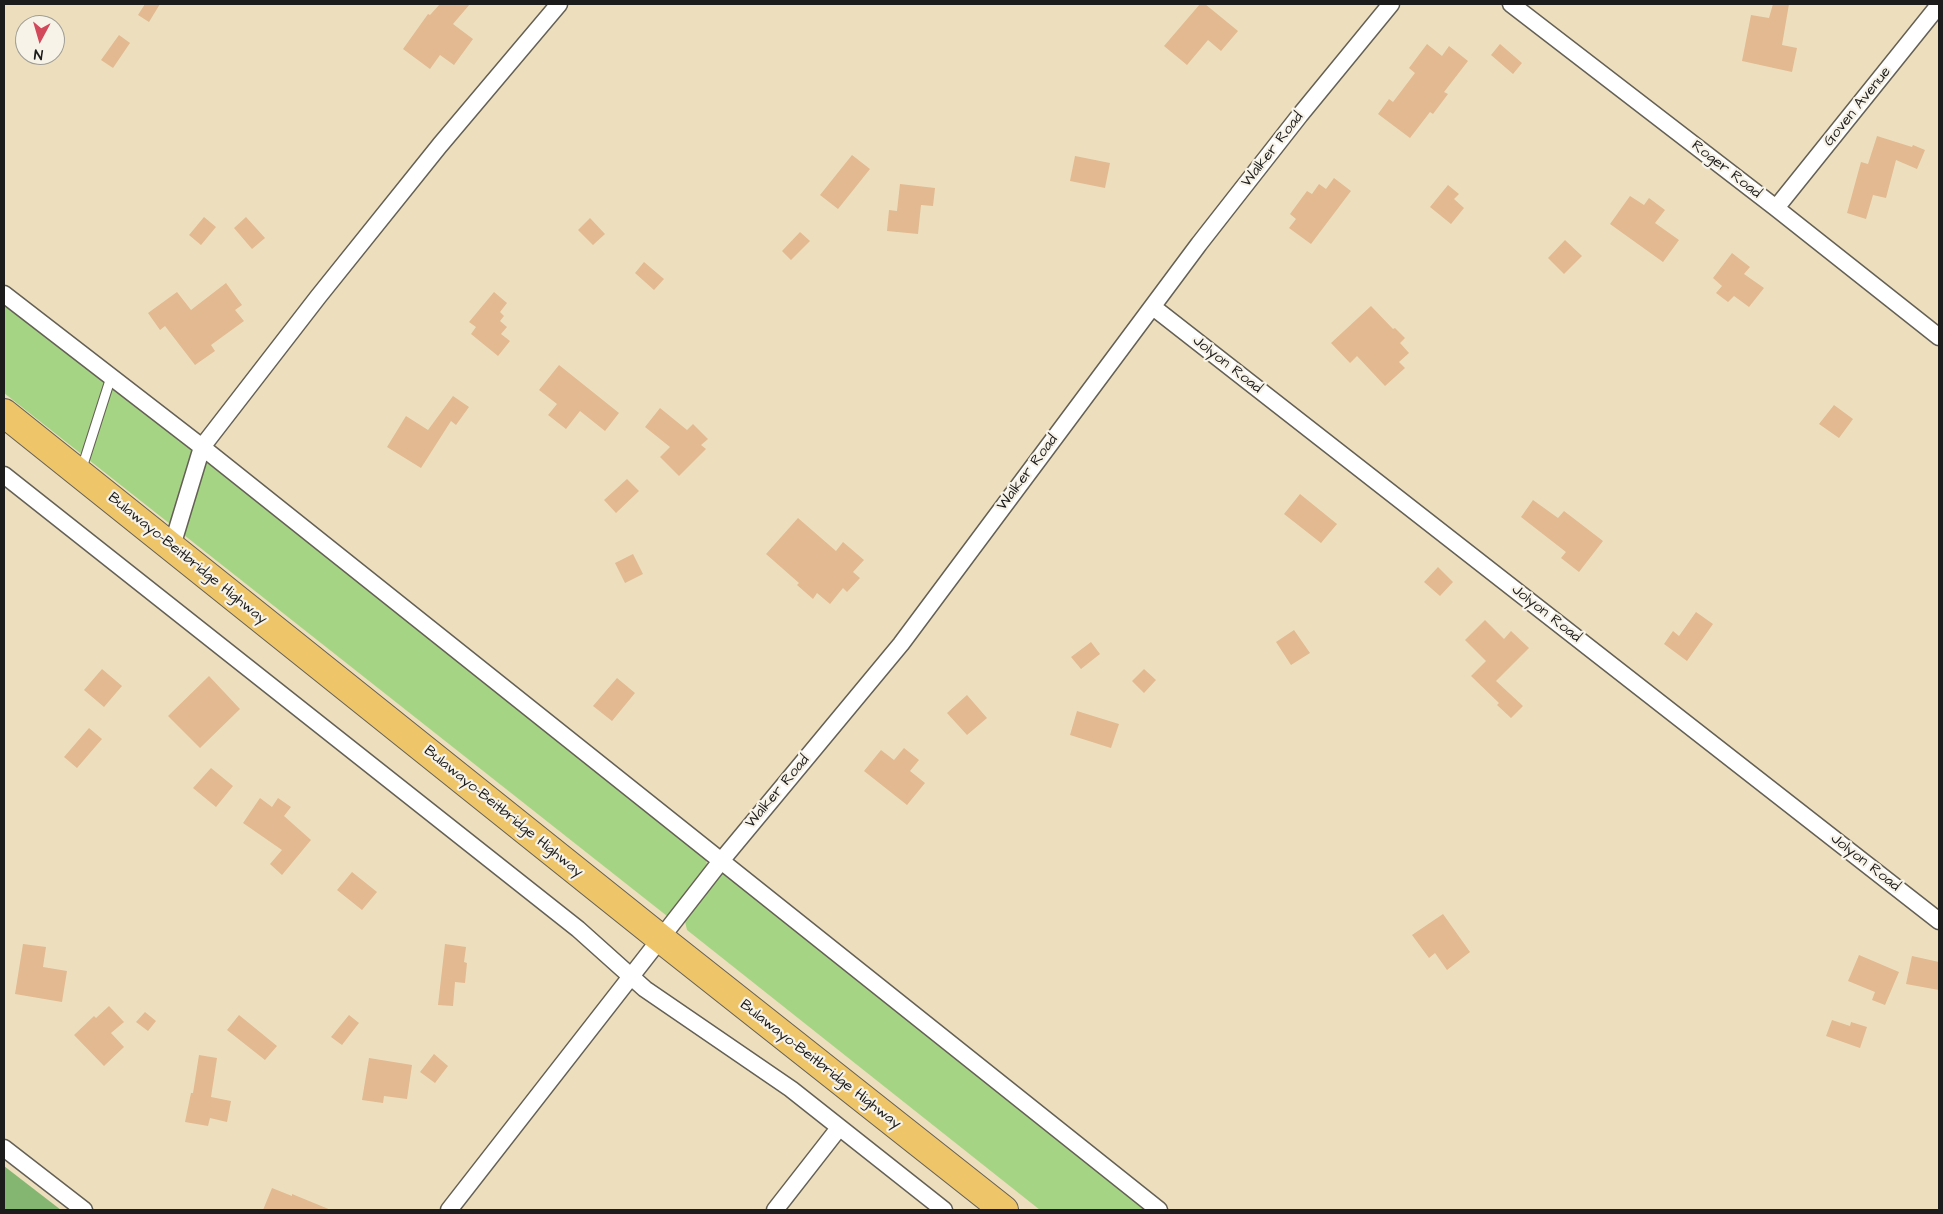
<!DOCTYPE html>
<html>
<head>
<meta charset="utf-8">
<style>
	body { margin:0 }
	#map { position:relative; width:1943px; height:1214px; overflow:hidden; background:#eddfbe; font-family:"Architects Daughter",sans-serif }
	canvas { display:block }
	.frame { position:absolute; inset:0; border:5px solid #1c1c1c; pointer-events:none }
	.north { position:absolute; left:15px; top:15px; width:50px; height:50px; box-sizing:border-box; background:#f7f3e8; border:1px solid #9f9d96; border-radius:50%; rotate:186deg; font-size:14px; font-weight:700; line-height:20px; text-align:center; color:#1c1c1c }
	.north::after { content:''; display:block; margin:auto; width:18px; height:22px; background:#d1495b; clip-path:polygon(50% 0,100% 100%,50% 72%,0 100%) }
</style>
</head>
<body>
<div id="map">
<canvas width="1943" height="1214"></canvas>
<div class="frame"></div>
<div class="north">N</div>
</div>
<script>
const ctx = document.querySelector('canvas').getContext('2d');
ctx.lineJoin = 'round';
function fill(path, color) { ctx.fillStyle = color; ctx.fill(path, 'evenodd'); }
const toPath = rows => new Path2D(rows.map(r => 'M' + r).join(''));
function trace(path, color, width, dash) { ctx.strokeStyle = color; ctx.lineWidth = width; ctx.lineCap = dash ? 'butt' : 'round'; ctx.setLineDash(dash || []); ctx.stroke(path); }
function label(font, color, halo, rows, align = 'center') {
  ctx.font = font + ' "Architects Daughter",sans-serif'; ctx.lineWidth = 4.5; ctx.setLineDash([]); ctx.textBaseline = 'middle'; ctx.strokeStyle = halo; ctx.fillStyle = color; for (const [text, x, y, turn = 0] of rows) {
    ctx.save(); ctx.translate(x, y); ctx.rotate((+turn || 0) * Math.PI / 180); ctx.textAlign = isNaN(turn) ? turn : align; if (halo) ctx.strokeText(text, 0, 0); ctx.fillText(text, 0, 0); ctx.restore();
  }
}
const green = toPath([
	[4,302,207,458,706,857,707,866,667,916,4,393],
	[722,867,1152,1210,1040,1210,687,930,684,917]
]);
const forest = toPath([
	[4,1166,61,1210,4,1210]
]);
const building = toPath([
	[145,4,160,4,149,22,138,15],
	[440,4,470,4,453,24,473,39,454,65,440,55,430,69,403,49,428,14,430,15],
	[1200,4,1205,4,1238,31,1221,51,1208,40,1187,65,1164,46],
	[1773,4,1789,4,1782,45,1797,48,1792,72,1742,61,1751,15,1769,18],
	[119,35,130,43,113,68,101,60],
	[1427,44,1442,56,1449,46,1468,61,1444,92,1448,94,1433,114,1430,112,1410,138,1378,114,1389,99,1393,102,1415,73,1409,68],
	[1500,44,1522,63,1513,74,1491,55],
	[1877,136,1912,147,1913,145,1925,150,1917,169,1896,160,1886,198,1873,195,1866,219,1847,213,1861,162,1868,164],
	[852,155,870,169,838,209,820,195],
	[1075,156,1110,163,1105,188,1070,181],
	[1334,178,1351,191,1311,244,1289,228,1296,219,1290,214,1307,191,1312,194,1319,184,1326,189],
	[900,184,935,188,933,206,921,205,918,234,887,231,889,210,897,211],
	[1448,185,1459,194,1454,199,1464,208,1451,224,1430,207],
	[1630,196,1644,205,1649,198,1665,210,1655,223,1679,240,1663,262,1610,224],
	[204,217,216,227,201,245,189,235],
	[246,217,265,238,252,249,234,228],
	[590,218,605,234,593,245,578,230],
	[800,232,810,241,791,260,782,251],
	[1565,240,1582,256,1564,274,1548,258],
	[1732,253,1750,267,1744,274,1764,288,1749,307,1734,296,1728,302,1716,293,1722,286,1713,278],
	[644,262,664,279,654,290,635,273],
	[226,283,242,305,235,310,244,321,211,345,215,351,195,365,165,326,160,330,148,313,177,292,191,310],
	[494,292,507,303,500,312,504,316,500,321,507,327,501,334,510,341,498,356,471,334,476,327,469,322],
	[1371,306,1393,329,1395,328,1405,338,1400,343,1409,353,1399,362,1405,368,1385,386,1357,356,1350,363,1331,343],
	[559,365,619,413,605,431,580,411,566,429,548,415,557,404,539,390],
	[453,396,469,407,456,425,451,421,421,468,387,447,406,416,428,430],
	[1834,405,1853,419,1839,438,1819,424],
	[660,408,687,430,693,424,708,439,701,445,706,449,679,476,660,457,670,447,645,427],
	[627,479,639,491,616,513,604,500],
	[1300,494,1337,524,1321,543,1284,514],
	[1533,500,1558,518,1564,511,1603,541,1579,572,1561,558,1566,552,1521,517],
	[798,518,836,551,843,542,864,560,853,572,860,578,847,592,843,588,830,604,817,593,813,599,797,585,799,583,766,554],
	[633,554,643,574,625,583,615,563],
	[1438,567,1453,582,1440,596,1424,582],
	[1696,612,1713,624,1687,661,1664,644,1673,631,1679,636],
	[1485,620,1504,639,1511,631,1529,648,1496,681,1523,706,1511,718,1497,705,1499,703,1471,676,1486,661,1465,640],
	[1294,630,1310,653,1291,665,1276,642],
	[1091,642,1100,654,1081,669,1071,657],
	[102,669,122,686,104,707,84,690],
	[1144,669,1156,680,1144,693,1132,681],
	[209,676,240,709,200,748,168,716],
	[617,678,635,693,612,721,593,706],
	[967,695,987,718,967,735,947,713],
	[1077,711,1119,724,1111,748,1070,735],
	[89,728,102,739,77,768,64,757],
	[904,748,919,760,910,771,925,783,907,805,864,771,881,750,894,760],
	[211,768,233,786,216,807,193,788],
	[260,798,272,807,278,798,291,807,284,816,311,840,282,875,270,864,282,850,243,823],
	[352,872,377,892,362,910,337,890],
	[1443,914,1470,952,1447,970,1435,953,1429,958,1412,935],
	[23,944,46,947,43,967,67,971,62,1002,15,994],
	[445,944,466,947,464,962,467,963,465,983,455,982,453,1006,438,1005],
	[1859,955,1899,972,1885,1005,1872,1000,1875,992,1848,981],
	[1912,956,1939,962,1939,990,1906,984],
	[109,1006,124,1022,111,1033,124,1047,104,1066,74,1035,94,1016,96,1018],
	[145,1012,156,1021,148,1031,136,1022],
	[239,1015,277,1046,265,1060,227,1030],
	[349,1015,359,1023,342,1045,331,1037],
	[1832,1020,1850,1026,1851,1022,1867,1027,1860,1048,1826,1036],
	[434,1054,448,1066,435,1083,420,1072],
	[199,1055,217,1058,211,1097,231,1101,227,1122,210,1118,208,1126,185,1122,191,1093,193,1093],
	[369,1058,412,1065,407,1099,384,1096,383,1103,362,1100],
	[272,1188,292,1196,292,1194,331,1210,263,1210]
]);
const service = toPath([
	[81,471,111,377]
]);
const minor = toPath([
	[1511,4,1776,208,1939,337],
	[1776,208,1939,5],
	[4,294,202,447,1159,1210],
	[1153,307,1939,921],
	[4,475,578,929,645,989,791,1089,944,1210],
	[172,546,202,447,318,297,440,145,559,4],
	[4,1148,84,1210],
	[449,1210,721,861,901,644,1199,244,1300,115,1391,4],
	[775,1210,839,1128]
]);
const trunk = toPath([
	[4,413,660,938,1004,1210]
]);
const streetNames = [
	["Goven Avenue",1858,107,-51],
	["Walker Road",1273,150,-52],
	["Roger Road",1726,170,38],
	["Jolyon Road",1227,365,38],
	["Walker Road",1028,473,-53],
	["Bulawayo-Beitbridge Highway",187,559,39],
	["Jolyon Road",1546,614,38],
	["Walker Road",778,792,-50],
	["Bulawayo-Beitbridge Highway",503,812,39],
	["Jolyon Road",1865,863,38],
	["Bulawayo-Beitbridge Highway",820,1065,38]
];
fill(green, '#a5d584');
fill(forest, '#84b672');
fill(building, '#e2b990');
trace(service, '#656055', 11);
trace(minor, '#656055', 19);
trace(trunk, '#656055', 30);
trace(service, '#fff', 9);
trace(minor, '#fff', 16);
trace(trunk, '#eec569', 28);
label('15px', '#1c1c1c', '#f7f3e8', streetNames);
</script>
</body>
</html>
